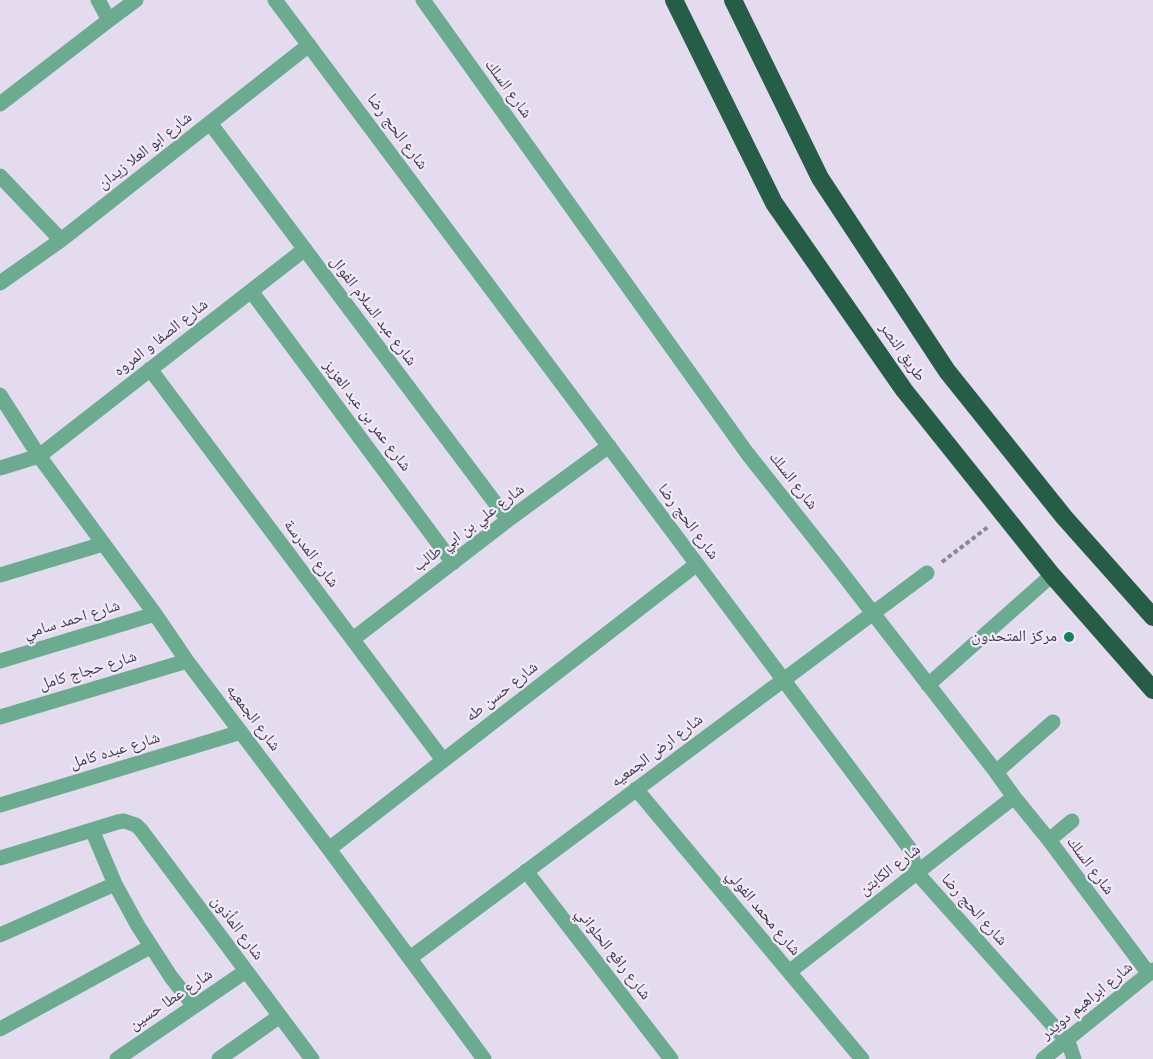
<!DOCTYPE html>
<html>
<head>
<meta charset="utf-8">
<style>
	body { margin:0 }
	canvas { display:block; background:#e4dbee }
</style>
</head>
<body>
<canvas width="1153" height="1059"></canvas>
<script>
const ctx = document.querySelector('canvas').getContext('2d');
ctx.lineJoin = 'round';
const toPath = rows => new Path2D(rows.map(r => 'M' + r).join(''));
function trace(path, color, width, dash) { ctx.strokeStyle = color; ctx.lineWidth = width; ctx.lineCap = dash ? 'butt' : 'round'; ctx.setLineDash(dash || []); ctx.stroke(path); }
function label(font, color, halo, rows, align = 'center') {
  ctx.font = font + ' "Varela Round","Noto Naskh Arabic",sans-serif'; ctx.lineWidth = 4.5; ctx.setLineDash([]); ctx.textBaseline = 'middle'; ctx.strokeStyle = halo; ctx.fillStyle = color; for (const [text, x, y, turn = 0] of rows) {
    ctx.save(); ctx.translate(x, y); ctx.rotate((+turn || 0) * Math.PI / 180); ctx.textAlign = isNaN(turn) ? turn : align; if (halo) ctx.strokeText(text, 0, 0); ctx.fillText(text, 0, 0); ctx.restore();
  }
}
const path = toPath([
	[942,562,988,527]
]);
const minor = toPath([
	[98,0,109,20],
	[275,0,910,849,917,873,1066,1040,1070,1047,1074,1059],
	[423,0,747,453,831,559,996,772,1014,797,1049,840,1149,974],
	[0,104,109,20,136,0],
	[210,123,508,520],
	[0,176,61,240],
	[0,283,61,240,309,45],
	[251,291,453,563],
	[150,369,443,760],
	[0,395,39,456,155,614,187,661,329,849,484,1059],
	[0,468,39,456,305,249],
	[0,575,103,544],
	[353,639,508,520,609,446],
	[0,661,155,614],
	[928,685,1052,575],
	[0,717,187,661],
	[996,772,1053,722],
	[636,789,862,1059],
	[0,805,241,732],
	[92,830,115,884,138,926,171,977,194,1006],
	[1049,840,1072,821],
	[329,849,697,564],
	[0,858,118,822,124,821,136,825,141,830,312,1059],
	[526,871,671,1059],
	[0,935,115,884],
	[410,958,927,573],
	[789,972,1014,797],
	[0,1029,150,947],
	[117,1059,246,971],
	[219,1059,280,1016],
	[1043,1059,1153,970]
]);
const highway = toPath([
	[674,0,774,203,904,390,1052,575,1153,690],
	[733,0,820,178,947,371,1064,517,1153,617]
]);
const markers = [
	[1069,637,6,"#13815e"]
];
const streetNames = [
	["شارع السلك",508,89,54],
	["شارع الحج رضا",397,132,53],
	["شارع ابو العلا زيدان",145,151,-38],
	["شارع عبد السلام الفوال",373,311,53],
	["شارع الصفا و المروه",161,338,-38],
	["طريق النصر",902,352,55],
	["شارع عمر بن عبد العزيز",367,416,53],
	["شارع السلك",793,481,52],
	["شارع الحج رضا",688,522,53],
	["شارع علي بن ابي طالب",469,528,-37],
	["شارع المدرسة",311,554,53],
	["شارع احمد سامي",72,620,-17],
	["شارع حجاج كامل",88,671,-17],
	["شارع حسن طه",502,692,-38],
	["شارع الجمعيه",253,718,53],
	["شارع عبده كامل",115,751,-17],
	["شارع ارض الجمعيه",657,751,-37],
	["شارع السلك",1090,866,53],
	["شارع الكابتن",890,870,-38],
	["شارع الحج رضا",974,910,48],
	["شارع محمد الفولي",763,913,50],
	["شارع المأذون",237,928,53],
	["شارع رافع الحلواني",613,954,52],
	["شارع عطا حسين",171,1000,-34],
	["شارع ابراهيم دويدر",1087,1001,-39]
];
const poiNames = [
	["مركز المتحدون",1057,637]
];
trace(path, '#8b8592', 4, [4.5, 3]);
trace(minor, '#6bac90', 15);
trace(highway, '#255d47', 18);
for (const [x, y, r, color] of markers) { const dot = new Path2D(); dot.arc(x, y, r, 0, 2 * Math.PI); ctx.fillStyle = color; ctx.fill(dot); trace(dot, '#f1e8fb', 2); }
label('16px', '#3e3b42', '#f1e8fb', streetNames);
label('16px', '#3e3b42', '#f1e8fb', poiNames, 'right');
</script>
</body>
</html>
